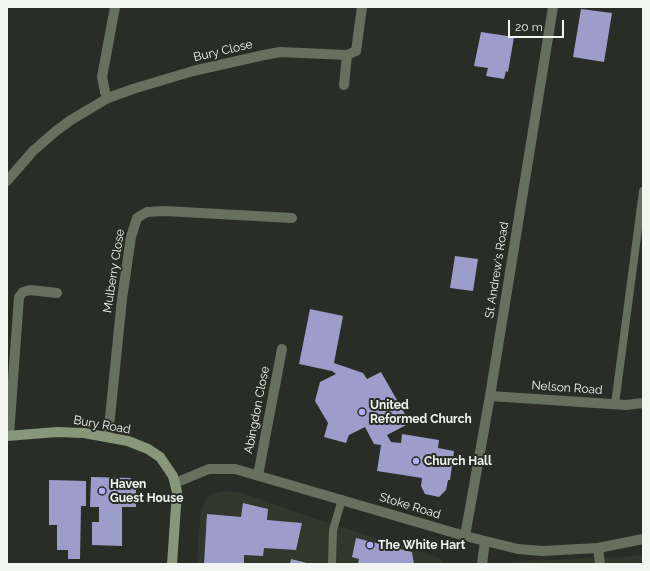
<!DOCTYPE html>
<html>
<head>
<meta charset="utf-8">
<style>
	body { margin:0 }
	#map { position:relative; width:650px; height:571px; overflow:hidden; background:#292d26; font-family:Raleway,sans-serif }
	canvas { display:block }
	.frame { position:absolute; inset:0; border:8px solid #f3f5f1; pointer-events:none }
	.scale { position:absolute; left:508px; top:20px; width:56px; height:18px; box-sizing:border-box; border:2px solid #f3f5f1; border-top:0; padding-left:5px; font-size:12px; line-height:14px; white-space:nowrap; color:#f3f5f1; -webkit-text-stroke:3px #292d26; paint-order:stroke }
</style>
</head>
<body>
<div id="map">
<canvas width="650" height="571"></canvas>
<div class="frame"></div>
<div class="scale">20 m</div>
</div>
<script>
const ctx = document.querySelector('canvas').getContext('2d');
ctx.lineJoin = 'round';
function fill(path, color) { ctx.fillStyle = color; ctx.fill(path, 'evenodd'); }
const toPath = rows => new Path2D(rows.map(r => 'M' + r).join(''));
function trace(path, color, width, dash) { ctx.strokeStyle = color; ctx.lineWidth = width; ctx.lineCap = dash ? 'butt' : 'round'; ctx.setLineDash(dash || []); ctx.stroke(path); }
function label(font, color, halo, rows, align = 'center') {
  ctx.font = font + ' Raleway,sans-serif'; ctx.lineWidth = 4; ctx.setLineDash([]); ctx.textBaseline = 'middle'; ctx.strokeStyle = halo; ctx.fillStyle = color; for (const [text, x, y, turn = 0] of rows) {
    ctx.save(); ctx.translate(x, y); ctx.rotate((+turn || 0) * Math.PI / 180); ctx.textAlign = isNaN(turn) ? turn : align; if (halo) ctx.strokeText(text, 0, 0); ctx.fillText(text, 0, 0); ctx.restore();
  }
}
const built = toPath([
	[225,491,243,493,313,518,434,556,440,558,443,564,197,564,201,508,210,494],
	[643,554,643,564,501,564,519,561,624,557]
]);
const building = toPath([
	[581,9,612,13,604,62,573,57],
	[481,32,514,37,508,72,506,71,504,79,486,76,488,68,474,66],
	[455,256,478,259,473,291,450,288],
	[310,309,343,316,334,363,363,373,367,379,381,372,410,423,387,435,391,442,401,443,402,434,439,440,438,448,454,451,450,480,448,480,446,490,439,497,425,494,421,486,422,478,377,471,381,445,374,444,365,427,349,435,346,443,324,437,328,423,315,401,320,382,336,374,332,371,299,364],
	[91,477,131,478,131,488,136,488,136,507,122,507,122,546,92,545,92,522,99,522,99,507,90,507],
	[49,480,86,481,86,506,81,506,80,559,68,559,68,550,57,550,57,525,49,525],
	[243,503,268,509,267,520,302,523,296,550,264,548,263,556,244,555,244,564,204,564,207,514,241,517],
	[356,538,412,552,414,564,358,564,359,559,352,557],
	[291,559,307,563,307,564,290,564]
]);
const service = toPath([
	[615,404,643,191],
	[332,564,333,530,342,499]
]);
const minor = toPath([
	[344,85,347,55],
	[108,98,133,89,193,71,264,55,280,52,347,55,356,51,362,7],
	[7,181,33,151,56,131,71,120,108,98,105,92,102,77,115,7],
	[490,396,626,405,643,403],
	[9,435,19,297,23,292,30,290,57,293],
	[108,437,122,299,131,237,137,218,147,212,165,211,292,218],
	[258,475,282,349],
	[465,536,490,396,553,7],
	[598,548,600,564],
	[482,564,485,542]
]);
const tertiary = toPath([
	[175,483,209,469,235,469,465,536,518,549,542,551,598,548,643,539]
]);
const secondary = toPath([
	[7,436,57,432,84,433,128,441,148,449,160,457,173,476,177,492,172,564]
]);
const markers = [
	[362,412,4,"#afaefa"],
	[416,461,4,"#afaefa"],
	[102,491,4,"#afaefa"],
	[370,545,4,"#afaefa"]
];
const streetNames = [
	["Bury Close",223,51,-13],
	["St Andrew's Road",497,270,-81],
	["Mulberry Close",114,271,-81],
	["Nelson Road",567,388,4],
	["Abingdon Close",257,410,-79],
	["Bury Road",102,425,10],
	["Stoke Road",410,506,17]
];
const poiNames = [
	["United",370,405],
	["Reformed Church",370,419],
	["Church Hall",424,461],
	["Haven",110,484],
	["Guest House",110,498],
	["The White Hart",378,545]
];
fill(built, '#31372b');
fill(building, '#9d9dcb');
trace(service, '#67705e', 8);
trace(minor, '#67705e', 10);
trace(tertiary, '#67705e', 10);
trace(secondary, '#88977a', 10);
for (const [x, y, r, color] of markers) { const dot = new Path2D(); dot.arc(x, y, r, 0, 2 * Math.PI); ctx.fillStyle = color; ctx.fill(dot); trace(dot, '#292d26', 1.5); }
label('12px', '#f3f5f1', '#292d26', streetNames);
label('bold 12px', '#f3f5f1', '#292d26', poiNames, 'left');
</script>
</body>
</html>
